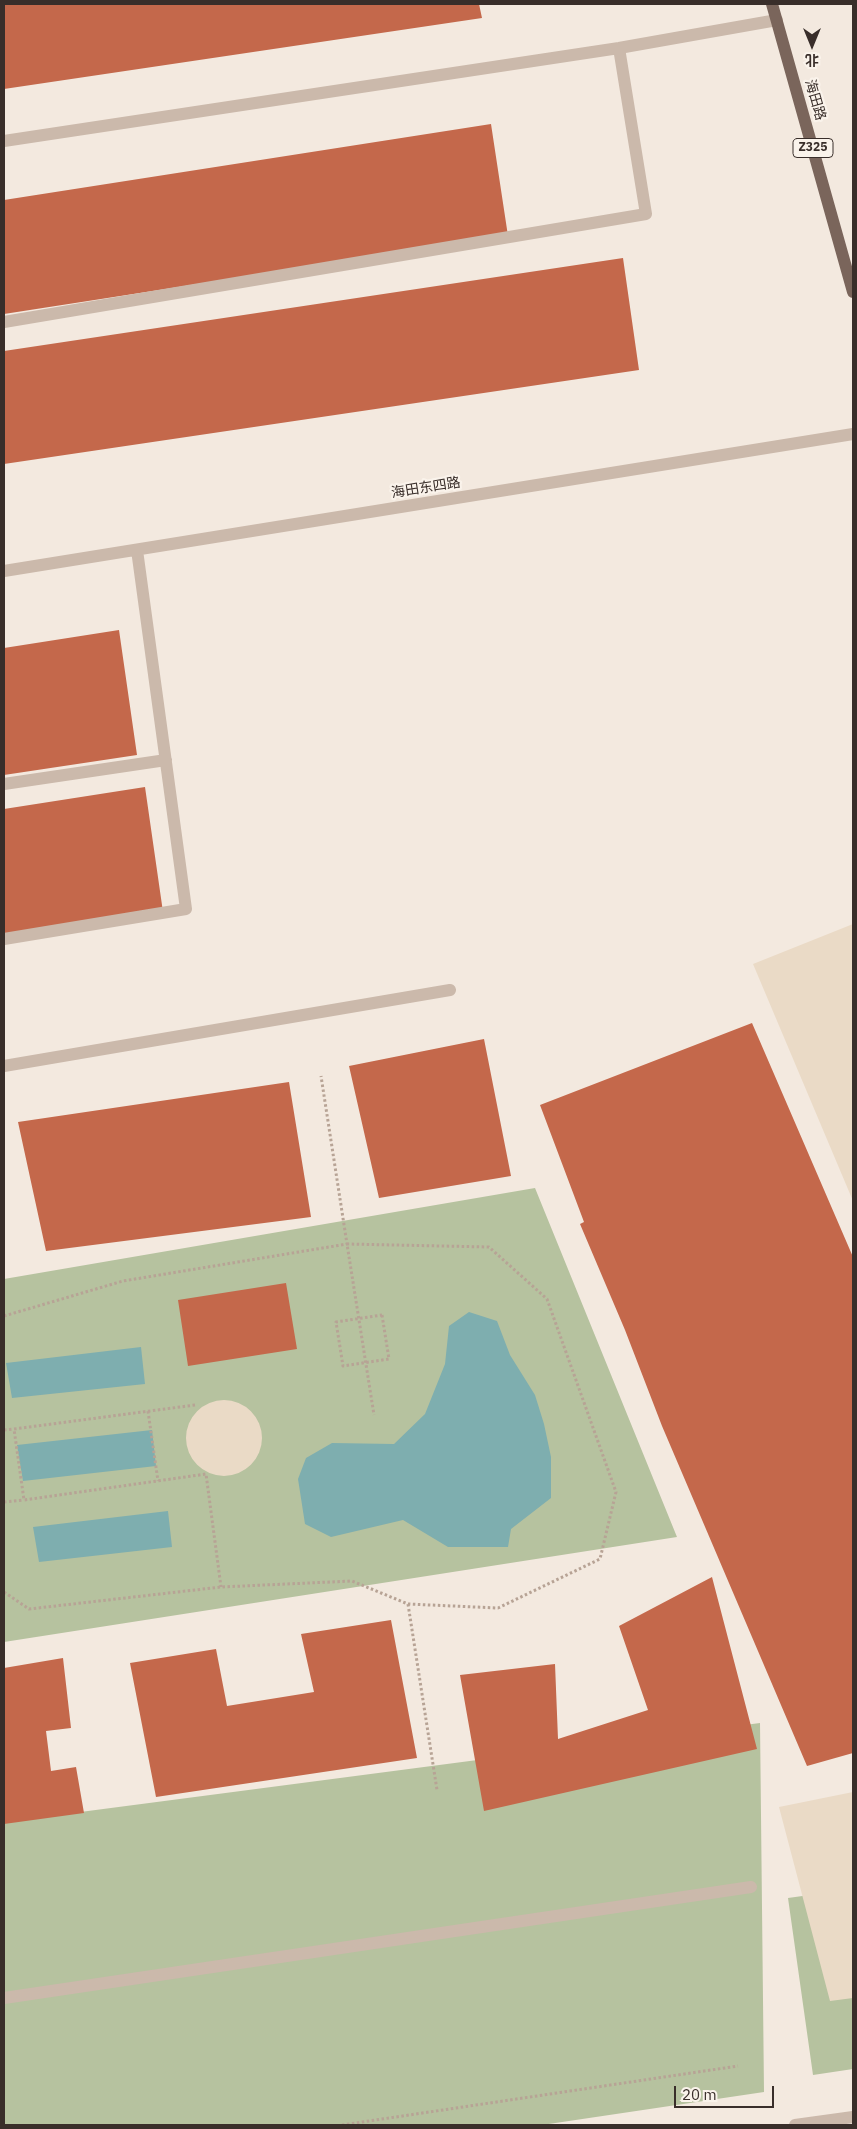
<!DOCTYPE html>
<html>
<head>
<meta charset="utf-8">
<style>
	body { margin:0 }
	#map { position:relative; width:857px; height:2129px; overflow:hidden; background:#f3e9df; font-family:"IBM Plex Sans","Noto Sans SC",sans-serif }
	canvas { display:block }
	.frame { position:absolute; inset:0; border:5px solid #392e2a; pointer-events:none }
	.north { position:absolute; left:787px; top:20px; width:50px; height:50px; -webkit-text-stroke:4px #faf3eb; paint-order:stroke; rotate:180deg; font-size:14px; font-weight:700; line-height:20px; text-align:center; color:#392e2a }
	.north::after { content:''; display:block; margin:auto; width:18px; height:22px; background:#392e2a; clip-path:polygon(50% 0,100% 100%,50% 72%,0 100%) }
	.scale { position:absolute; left:674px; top:2086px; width:100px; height:22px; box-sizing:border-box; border:2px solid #392e2a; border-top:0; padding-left:6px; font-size:15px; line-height:18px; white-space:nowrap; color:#392e2a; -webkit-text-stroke:4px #faf3eb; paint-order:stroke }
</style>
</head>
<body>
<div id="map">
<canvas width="857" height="2129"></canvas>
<div class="frame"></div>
<div class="north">北</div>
<div class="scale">20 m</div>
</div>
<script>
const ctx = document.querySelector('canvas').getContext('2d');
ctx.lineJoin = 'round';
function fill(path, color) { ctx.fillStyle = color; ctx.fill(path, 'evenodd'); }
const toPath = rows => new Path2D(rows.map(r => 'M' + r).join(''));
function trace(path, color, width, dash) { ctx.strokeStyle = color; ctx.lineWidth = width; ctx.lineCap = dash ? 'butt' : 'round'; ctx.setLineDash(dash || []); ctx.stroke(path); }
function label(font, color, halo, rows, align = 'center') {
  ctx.font = font + ' "IBM Plex Sans","Noto Sans SC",sans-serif'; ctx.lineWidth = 4.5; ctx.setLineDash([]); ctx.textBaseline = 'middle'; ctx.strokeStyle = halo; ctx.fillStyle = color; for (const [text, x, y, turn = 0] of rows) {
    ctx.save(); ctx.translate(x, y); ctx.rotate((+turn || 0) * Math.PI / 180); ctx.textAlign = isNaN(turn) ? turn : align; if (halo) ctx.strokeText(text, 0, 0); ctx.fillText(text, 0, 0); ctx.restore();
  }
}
const green = toPath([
	[535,1188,677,1537,4,1642,4,1279],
	[760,1723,764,2092,542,2125,4,2125,4,1822],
	[853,1889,853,2069,813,2075,788,1898]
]);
const plaza = toPath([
	[853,924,853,1201,753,964],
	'186 1438a38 38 0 1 1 76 0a38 38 0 1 1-76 0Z',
	[853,1792,853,1998,830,2001,779,1807]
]);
const water = toPath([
	[469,1312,497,1321,510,1355,535,1395,544,1424,551,1457,551,1498,511,1529,508,1547,448,1547,403,1520,331,1537,305,1524,298,1479,306,1458,332,1443,394,1444,425,1414,445,1364,449,1326],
	[141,1347,145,1384,12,1398,6,1363],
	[152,1430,156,1466,23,1481,17,1445],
	[168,1511,172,1547,39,1562,33,1527]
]);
const building = toPath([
	[4,4,479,4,482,18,4,89],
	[491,124,508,236,4,314,4,200],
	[623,258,639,370,4,464,4,351],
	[119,630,137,755,4,775,4,648],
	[145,787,163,912,4,935,4,809],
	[752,1023,853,1257,853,1753,807,1766,662,1426,625,1330,580,1224,584,1222,540,1105],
	[484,1039,511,1176,379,1198,349,1066],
	[289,1082,311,1217,46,1251,18,1122],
	[286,1283,297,1349,188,1366,178,1300],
	[712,1577,757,1749,484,1811,460,1675,555,1664,558,1739,648,1710,619,1626],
	[391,1620,417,1758,156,1797,130,1663,216,1649,227,1706,314,1692,301,1634],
	[63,1658,71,1728,46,1731,51,1771,76,1767,84,1813,4,1824,4,1668]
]);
const path = toPath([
	[382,1315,389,1359,343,1366,336,1322,382,1315],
	[4,1316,123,1281,347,1244,321,1076],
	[195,1405,14,1429,24,1500,206,1474,221,1587],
	[148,1411,158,1481],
	[4,1430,14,1429],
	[4,1502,24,1500],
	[4,1592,29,1609,221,1587,352,1581,408,1604,498,1608,600,1559,616,1492,547,1299,489,1247,347,1244,374,1415],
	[408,1604,437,1790],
	[342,2125,738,2066]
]);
const minor = toPath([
	[4,141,619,48,777,20],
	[4,322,646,214,619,48],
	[4,571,853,434],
	[4,784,166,760],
	[4,939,186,909,137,550],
	[4,1066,450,990],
	[4,1998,751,1887],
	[795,2125,853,2117]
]);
const major = toPath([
	[772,4,853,292]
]);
const shields = [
	[813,148,40]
];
const shieldNames = [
	["Z325",813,148]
];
const streetNames = [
	["海田路",815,100,74],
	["海田东四路",426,488,-9]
];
fill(green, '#b6c29f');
fill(plaza, '#eadac6');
fill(water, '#7eaeaf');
fill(building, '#c4684b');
trace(path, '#b7a395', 3, [2.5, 2.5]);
trace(minor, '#cbb9ab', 12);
trace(major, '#7a655b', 12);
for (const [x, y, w] of shields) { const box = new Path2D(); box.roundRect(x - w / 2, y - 9.5, w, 19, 4); ctx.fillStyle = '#faf3eb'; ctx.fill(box); trace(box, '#392e2a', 1); }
label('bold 12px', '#392e2a', null, shieldNames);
label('14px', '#392e2a', '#faf3eb', streetNames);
</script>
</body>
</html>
